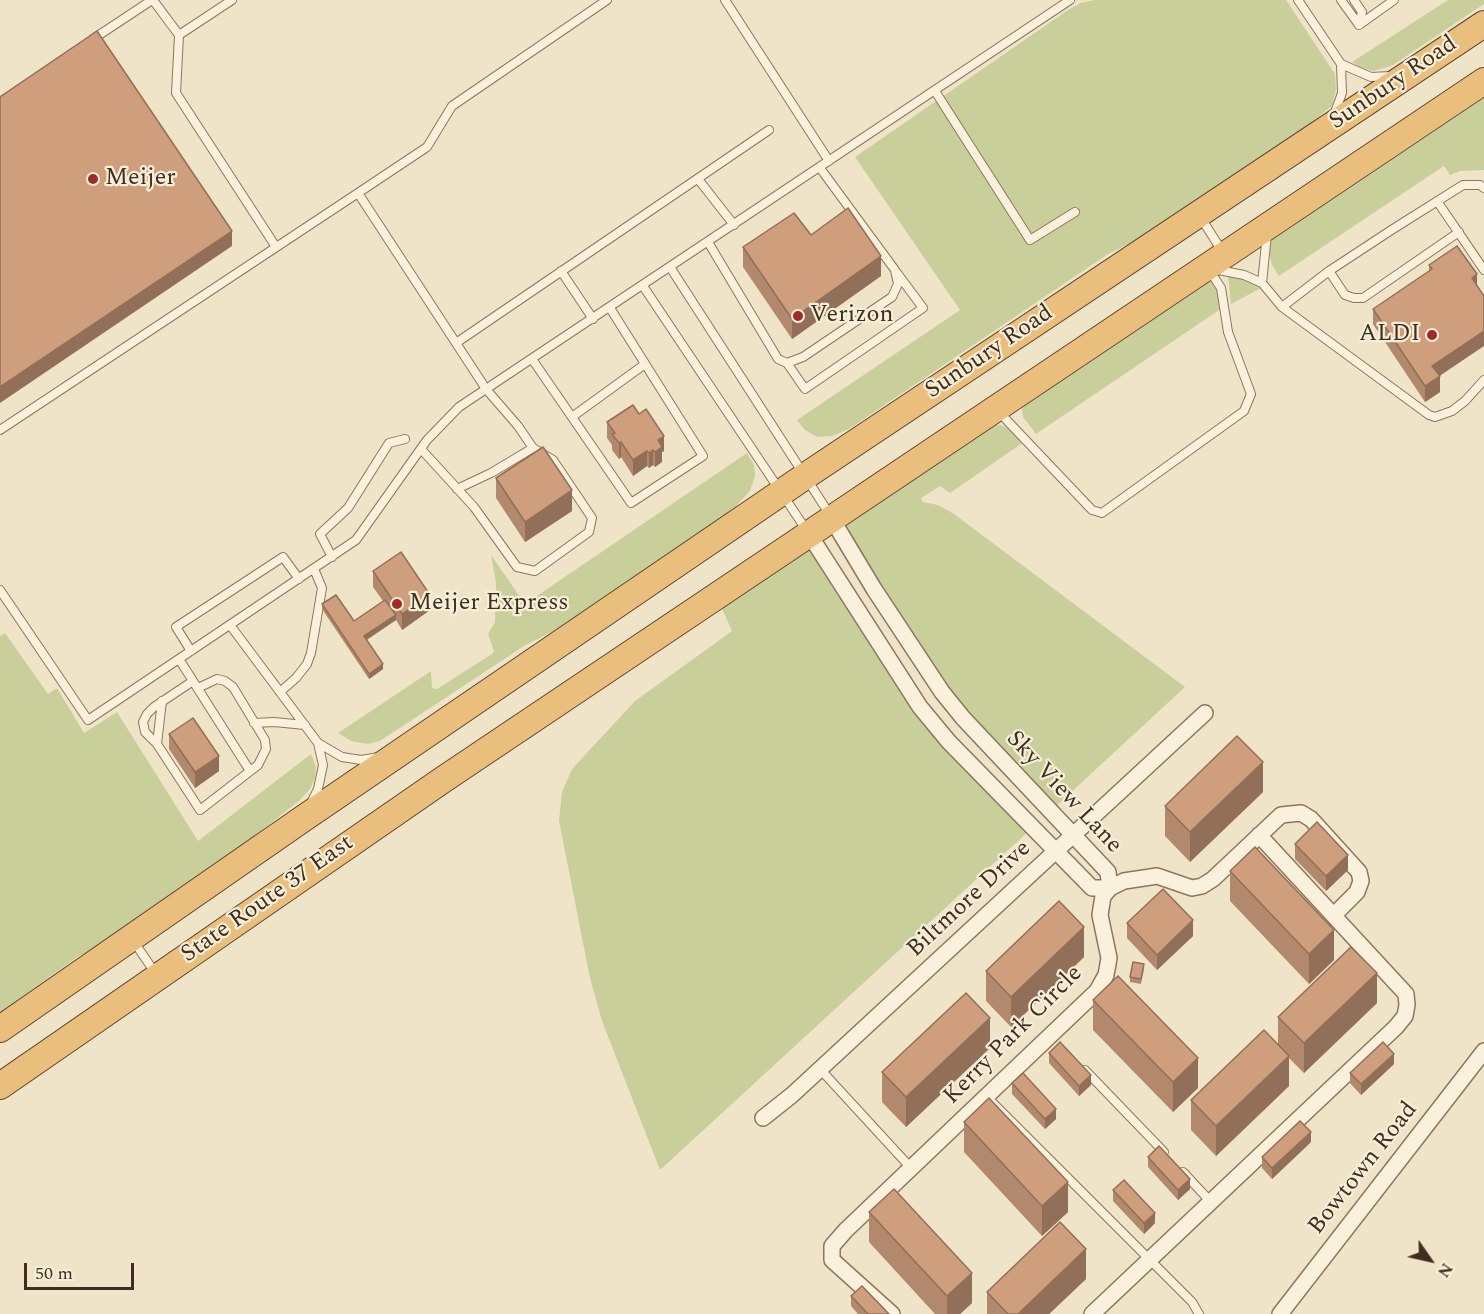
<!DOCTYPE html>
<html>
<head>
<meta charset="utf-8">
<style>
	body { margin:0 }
	#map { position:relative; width:1484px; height:1314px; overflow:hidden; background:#f0e4c8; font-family:Spectral,serif }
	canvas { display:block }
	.north { position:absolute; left:1400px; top:1230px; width:60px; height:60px; -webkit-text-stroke:4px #f7eed8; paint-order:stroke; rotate:124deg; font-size:16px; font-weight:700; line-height:24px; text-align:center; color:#3d2e20 }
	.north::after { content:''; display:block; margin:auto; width:21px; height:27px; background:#3d2e20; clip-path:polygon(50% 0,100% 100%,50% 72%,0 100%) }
	.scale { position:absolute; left:24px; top:1263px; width:110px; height:27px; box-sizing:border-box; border:3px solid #3d2e20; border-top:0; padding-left:8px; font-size:18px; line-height:21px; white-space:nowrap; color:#3d2e20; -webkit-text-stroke:4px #f7eed8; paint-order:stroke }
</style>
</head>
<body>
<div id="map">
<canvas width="1484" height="1314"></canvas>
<div class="north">N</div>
<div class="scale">50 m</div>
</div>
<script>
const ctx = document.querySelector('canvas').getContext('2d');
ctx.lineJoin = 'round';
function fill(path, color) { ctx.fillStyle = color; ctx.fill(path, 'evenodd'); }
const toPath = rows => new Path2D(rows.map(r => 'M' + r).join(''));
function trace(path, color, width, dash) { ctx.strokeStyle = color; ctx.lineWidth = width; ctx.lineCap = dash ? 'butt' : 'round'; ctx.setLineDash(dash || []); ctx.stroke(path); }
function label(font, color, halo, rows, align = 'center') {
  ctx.font = font + ' Spectral,serif'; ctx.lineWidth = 4.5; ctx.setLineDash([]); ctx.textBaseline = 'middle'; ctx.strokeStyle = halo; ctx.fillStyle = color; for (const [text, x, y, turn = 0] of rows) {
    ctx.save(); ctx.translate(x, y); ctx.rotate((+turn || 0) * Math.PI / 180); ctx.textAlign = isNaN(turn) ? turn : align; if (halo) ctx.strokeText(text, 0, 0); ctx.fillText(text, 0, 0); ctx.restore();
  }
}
const green = toPath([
	[1094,0,1286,0,1335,74,1336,89,1332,106,1298,133,1145,236,1108,254,849,429,832,436,817,437,805,430,797,420,960,310,855,157,1068,10,1081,3],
	[1448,0,1484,0,1484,4,1393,65,1374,71,1361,68,1352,62],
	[1484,94,1484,170,1460,171,1450,175,1444,166,1279,276,1272,265,1269,253,1272,236],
	[1228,275,1234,275,1263,287,1231,304],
	[1212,280,1218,287,1222,308,1036,434,1023,417,1022,409,1026,402],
	[989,425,1000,425,1012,429,1024,442,950,493,940,486,921,498,923,502,938,505,954,514,1185,687,1053,809,948,691,840,525],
	[747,453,754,465,755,476,750,491,734,508,632,582,573,621,524,646,380,741,368,744,361,743,351,741,338,733,431,671,432,688,437,689,492,654,494,651,488,634,495,622,496,583,491,555,525,604],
	[810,545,910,701,1030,830,660,1170,602,1021,590,978,559,821,562,792,572,769,635,701,732,631,720,604],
	[5,633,48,694,57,688,84,733,117,712,198,841,311,754,316,767,315,778,310,789,300,800,252,838,108,939,76,958,0,1012,0,636]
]);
const service = toPath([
	[153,0,179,35,176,93,276,247],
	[725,0,829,161],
	[1298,0,1341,64,1342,93,1334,115],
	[1341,0,1359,25,1394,0],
	[1354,0,1362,12,1359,25],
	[179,35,232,0],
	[93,39,152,0],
	[1341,64,1371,77,1390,76],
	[935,91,1030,240,1075,212],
	[698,179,734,225],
	[358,193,427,147,452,106,607,0],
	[1437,201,1484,270],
	[1201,218,1222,251],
	[708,242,778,359,787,363,803,357,892,297,898,284,895,270,820,168],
	[670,267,830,515],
	[1213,269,1244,275,1262,283,1282,307,1429,415,1435,417,1452,411,1465,401,1484,380],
	[561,271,593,319],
	[1329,271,1345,295,1354,298,1363,298,1459,232],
	[1262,283,1267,234],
	[643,286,807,531],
	[1282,307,1329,271,1393,229,1463,185,1480,185,1484,188],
	[456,343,769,130],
	[532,359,631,503,703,456,610,308],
	[787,363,805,389,923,308,897,273],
	[998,411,1092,510,1102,513,1244,411,1251,394,1228,332,1221,288,1210,271],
	[572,417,645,364],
	[0,430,358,193,486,389,518,426,533,448,553,460,592,518,589,532,535,571,517,567,474,507,421,449],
	[457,489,491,473,533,448],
	[332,557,320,534,348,508,389,443,405,439],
	[0,590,88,720,356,540,427,440,459,407,1070,0],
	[230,625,318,743,342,757,361,760,379,757],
	[191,651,176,627,283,557,299,579],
	[179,659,250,771],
	[193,681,154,707,147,714,143,722,145,732,157,744,200,810,258,765,266,749,265,740,233,687,225,681,217,679,198,688],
	[280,692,296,678,307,664,311,653,322,588,314,569],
	[254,723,274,722,305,725],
	[157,744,162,701],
	[310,805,318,789,323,765,318,743],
	[134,942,156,974],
	[820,1069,911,1168],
	[1085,1070,1164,1152],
	[986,1096,1192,1302,1199,1314],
	[1183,1172,1210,1201]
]);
const minor = toPath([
	[832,519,874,589,942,692,963,718,1108,872,1110,888],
	[809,534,920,707,949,742,1092,888,1110,888],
	[763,1118,792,1095,1205,713],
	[892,1314,832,1260,832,1246,846,1230,1097,991,1106,975,1109,958,1100,915,1103,896,1110,888,1124,881,1157,876,1192,888,1202,886,1213,879,1281,815,1301,813,1311,819,1359,872,1361,881,1357,892,1334,915],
	[1092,1314,1396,1027,1405,1016,1407,1005,1406,994,1259,835],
	[1280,1314,1484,1051]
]);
const trunk = toPath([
	[0,1029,304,818,804,477,1484,24],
	[0,1086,444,779,1484,81]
]);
const wall = toPath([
	[811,235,881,276,792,339,743,267,743,247],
	[1429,265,1477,285,1439,376,1440,392,1425,402,1373,324,1373,309,1429,271],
	[607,422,664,451,662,452,662,462,655,467,653,465,649,468,647,466,633,476,621,457,619,459,612,450,612,445,607,438],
	[496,478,572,511,525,542,496,498],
	[373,571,430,610,402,630,396,620,367,640,383,669,369,679,322,609,322,604,354,621,383,601,373,587],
	[169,734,219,771,195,788,169,749],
	[1263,792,1190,862,1165,836,1165,806],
	[1295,844,1348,870,1326,891,1295,859],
	[1230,871,1334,960,1309,984,1230,901],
	[1127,923,1193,936,1157,970,1127,938],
	[1084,957,1011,1027,986,1001,986,971],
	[1144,969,1141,984,1130,982,1130,977],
	[1093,1000,1198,1088,1173,1112,1093,1030],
	[1377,1003,1304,1073,1289,1058,1289,1086,1216,1156,1191,1130,1191,1100,1278,1045,1278,1017],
	[990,1048,906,1127,882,1102,882,1072],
	[1049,1053,1091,1085,1079,1096,1049,1063],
	[1394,1064,1361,1095,1350,1083,1350,1073],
	[1012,1083,1056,1119,1045,1129,1012,1094],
	[964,1122,1068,1212,1042,1236,964,1152],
	[1311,1142,1272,1179,1262,1168,1262,1157],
	[1148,1157,1190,1189,1178,1200,1148,1167],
	[1113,1190,1155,1223,1144,1234,1113,1201],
	[869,1212,972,1303,960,1314,935,1314,869,1242],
	[1086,1279,1049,1314,987,1314,987,1292],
	[851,1296,889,1314,858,1314,851,1306]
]);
const shadedWall = toPath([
	[232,231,232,246,0,403,0,387],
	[881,256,881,276,792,339,792,319],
	[1477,274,1477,290,1472,278],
	[1484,331,1484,346,1432,381,1432,366],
	[1440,376,1440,392,1425,402,1425,386],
	[664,436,664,451,662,452,662,462,655,467,655,452,658,440],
	[621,442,621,457,619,459,619,443],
	[653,450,653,465,649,468,649,453],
	[647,451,647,466,633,476,633,460],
	[572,490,572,511,525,542,525,522],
	[430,595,430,610,402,630,402,614],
	[396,615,396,620,364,641,364,636],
	[383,664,383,669,369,679,369,674],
	[219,756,219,771,195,788,195,772],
	[1263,762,1263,792,1190,862,1190,832],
	[1348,855,1348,870,1326,891,1326,876],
	[1193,920,1193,936,1157,970,1157,955],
	[1084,927,1084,957,1011,1027,1011,997],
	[1334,930,1334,960,1309,984,1309,954],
	[1377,973,1377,1003,1304,1073,1304,1043],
	[990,1018,990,1048,906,1127,906,1097],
	[1394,1054,1394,1064,1361,1095,1361,1084],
	[1289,1056,1289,1086,1216,1156,1216,1126],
	[1198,1058,1198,1088,1173,1112,1173,1082],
	[1091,1075,1091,1085,1079,1096,1079,1086],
	[1056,1109,1056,1119,1045,1129,1045,1119],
	[1311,1132,1311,1142,1272,1179,1272,1168],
	[1190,1179,1190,1189,1178,1200,1178,1190],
	[1068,1182,1068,1212,1042,1236,1042,1206],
	[1155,1213,1155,1223,1144,1234,1144,1223],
	[1086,1249,1086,1279,1049,1314,1018,1314],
	[972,1273,972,1303,960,1314,947,1314,947,1296]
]);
const building = toPath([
	[97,31,232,231,0,387,0,97,97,31],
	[848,208,881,256,792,319,743,247,794,213,811,235,848,208],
	[1457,246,1477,274,1472,278,1484,296,1484,331,1432,366,1440,376,1425,386,1373,309,1432,269,1429,265,1457,246],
	[633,405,639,414,646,409,664,436,658,440,662,447,655,452,653,450,649,453,647,451,633,460,621,442,619,443,612,434,615,433,607,422,633,405],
	[543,447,572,490,525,522,496,478,543,447],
	[401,552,430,595,402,614,373,571,401,552],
	[336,595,354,621,385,600,396,615,364,636,383,664,369,674,322,604,336,595],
	[193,718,219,756,195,772,169,734,193,718],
	[1237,736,1263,762,1190,832,1165,806,1237,736],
	[1317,822,1348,855,1326,876,1295,844,1317,822],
	[1255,847,1334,930,1309,954,1230,871,1255,847],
	[1163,889,1193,920,1157,955,1127,923,1163,889],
	[1059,901,1084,927,1011,997,986,971,1059,901],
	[1351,947,1377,973,1304,1043,1278,1017,1351,947],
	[1133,962,1144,964,1141,979,1130,977,1133,962],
	[1118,976,1198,1058,1173,1082,1093,1000,1118,976],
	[966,993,990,1018,906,1097,882,1072,966,993],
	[1264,1030,1289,1056,1216,1126,1191,1100,1264,1030],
	[1060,1042,1091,1075,1079,1086,1049,1053,1060,1042],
	[1383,1042,1394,1054,1361,1084,1350,1073,1383,1042],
	[1023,1073,1056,1109,1045,1119,1012,1083,1023,1073],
	[989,1098,1068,1182,1042,1206,964,1122,989,1098],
	[1300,1121,1311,1132,1272,1168,1262,1157,1300,1121],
	[1159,1146,1190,1179,1178,1190,1148,1157,1159,1146],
	[1124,1180,1155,1213,1144,1223,1113,1190,1124,1180],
	[894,1189,972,1273,947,1296,869,1212,894,1189],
	[1060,1222,1086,1249,1018,1314,1008,1314,987,1292,1060,1222],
	[862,1286,889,1314,868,1314,851,1296,862,1286]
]);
const markers = [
	[93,179,6,"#9e2a2b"],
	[798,316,6,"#9e2a2b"],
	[1432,335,6,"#9e2a2b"],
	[397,604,6,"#9e2a2b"]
];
const streetNames = [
	["Sunbury Road",1394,84,-34],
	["Sunbury Road",990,353,-34],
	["Sky View Lane",1063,793,47],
	["State Route 37 East",268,900,-35],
	["Biltmore Drive",970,900,-43],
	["Kerry Park Circle",1014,1036,-45],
	["Bowtown Road",1364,1169,-52]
];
const poiNames = [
	["Meijer",105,179],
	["Verizon",810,316],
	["ALDI",1420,335,"right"],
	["Meijer Express",409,604]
];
fill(green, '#c9cf9b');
trace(service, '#8d765c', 10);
trace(minor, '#8d765c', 18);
trace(trunk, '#5b4430', 28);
trace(service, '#faf1dc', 8);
trace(minor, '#faf1dc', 15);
trace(trunk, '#eabe7c', 26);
fill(wall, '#b2896c');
fill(shadedWall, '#916f58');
fill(building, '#cf9f7d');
trace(building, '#916f58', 1.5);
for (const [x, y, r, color] of markers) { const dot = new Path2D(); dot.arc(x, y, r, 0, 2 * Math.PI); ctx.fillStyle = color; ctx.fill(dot); trace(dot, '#f7eed8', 2); }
label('24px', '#3d2e20', '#f7eed8', streetNames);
label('24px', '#3d2e20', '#f7eed8', poiNames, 'left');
</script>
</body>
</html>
